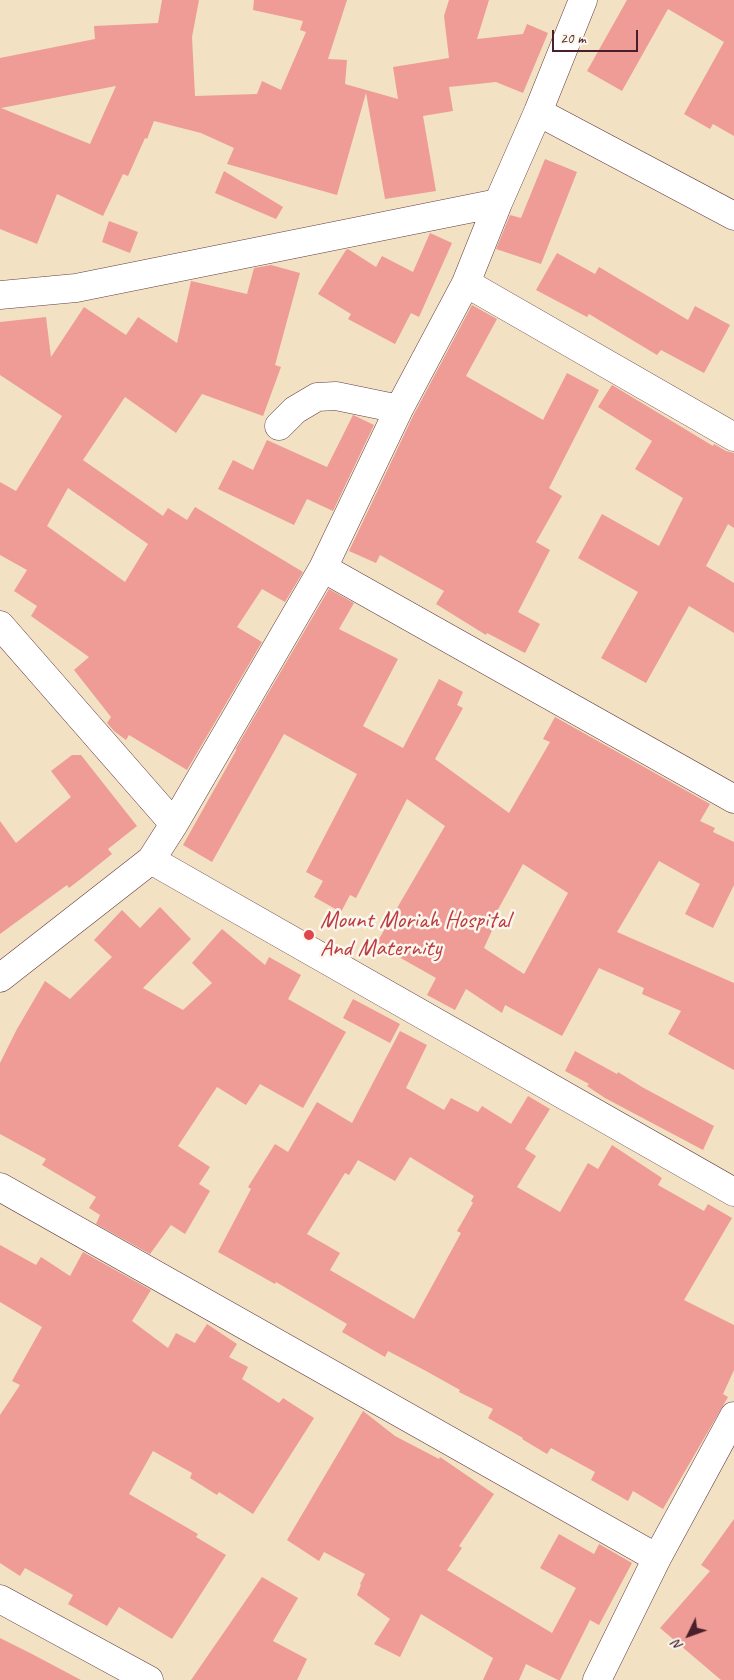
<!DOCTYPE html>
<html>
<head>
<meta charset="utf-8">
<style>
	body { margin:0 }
	#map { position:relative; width:734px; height:1680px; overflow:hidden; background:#f3e1c4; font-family:Caveat,sans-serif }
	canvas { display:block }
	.north { position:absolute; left:664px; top:1610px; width:50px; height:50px; -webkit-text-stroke:4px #fbf7ec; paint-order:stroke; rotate:228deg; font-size:14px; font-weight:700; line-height:20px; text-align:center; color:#4a1f2b }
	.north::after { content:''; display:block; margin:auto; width:18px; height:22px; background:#4a1f2b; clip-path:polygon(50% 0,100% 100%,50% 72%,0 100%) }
	.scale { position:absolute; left:552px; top:30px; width:86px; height:22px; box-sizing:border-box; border:2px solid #4a1f2b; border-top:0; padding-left:6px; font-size:15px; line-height:18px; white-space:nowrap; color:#4a1f2b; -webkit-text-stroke:4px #fbf7ec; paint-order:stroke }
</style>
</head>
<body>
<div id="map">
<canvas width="734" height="1680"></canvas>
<div class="north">N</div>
<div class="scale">20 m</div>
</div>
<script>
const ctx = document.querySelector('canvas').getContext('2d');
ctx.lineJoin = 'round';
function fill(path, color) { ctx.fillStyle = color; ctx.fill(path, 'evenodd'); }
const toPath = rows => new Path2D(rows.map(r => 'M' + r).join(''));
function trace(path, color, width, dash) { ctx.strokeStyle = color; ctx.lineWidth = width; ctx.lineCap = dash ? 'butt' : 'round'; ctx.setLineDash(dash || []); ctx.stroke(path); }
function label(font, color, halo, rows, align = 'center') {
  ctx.font = font + ' Caveat,sans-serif'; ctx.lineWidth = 5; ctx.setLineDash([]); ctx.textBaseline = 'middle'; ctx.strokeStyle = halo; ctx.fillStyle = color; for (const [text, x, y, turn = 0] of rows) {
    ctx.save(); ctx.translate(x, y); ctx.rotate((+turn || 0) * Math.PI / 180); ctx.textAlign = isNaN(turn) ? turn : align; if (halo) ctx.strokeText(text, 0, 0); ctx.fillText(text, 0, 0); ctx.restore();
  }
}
const building = toPath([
	[162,0,199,0,192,37,195,96,257,94,262,81,281,90,306,32,300,30,303,21,253,10,254,0,347,0,328,59,347,60,345,84,398,99,393,67,449,58,444,16,449,0,489,0,477,39,523,34,527,24,548,33,523,93,496,82,449,87,453,111,423,116,436,191,385,199,366,93,337,195,227,164,234,148,201,133,154,121,147,139,145,138,128,176,123,174,103,216,57,194,37,244,0,229,0,58,95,39,94,26,158,23],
	[116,86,90,144,1,108],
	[627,0,734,0,734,136,713,124,710,129,684,114,724,42,668,9,622,91,587,71],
	[545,159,577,172,541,264,496,249,510,215,521,218],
	[224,171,283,207,276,219,215,193],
	[109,221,138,232,130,253,102,242],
	[430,233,452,243,419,317,411,313,395,344,348,319,351,314,318,294,346,250,348,249,376,267,382,256,413,272],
	[557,253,595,274,599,267,688,320,695,306,730,325,704,373,661,350,657,355,589,314,587,317,536,290],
	[271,265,300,273,275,365,281,367,263,416,202,394,176,433,125,397,83,460,163,516,168,508,187,520,195,507,303,572,285,602,262,589,237,627,262,642,187,770,129,735,126,740,114,731,107,723,111,717,74,670,89,657,31,616,37,606,14,591,27,570,0,555,0,482,16,491,62,416,0,375,0,322,46,317,51,357,84,307,126,335,138,317,177,343,191,281,247,294,254,268],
	[68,488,148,544,125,582,47,526],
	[472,305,497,319,466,376,543,420,567,373,599,390,549,488,562,496,536,542,550,550,518,612,540,624,525,653,487,633,486,635,436,604,444,591,380,555,376,563,349,551,413,416],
	[612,385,713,446,714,444,726,451,734,453,734,528,728,524,706,566,734,583,734,633,689,606,646,683,601,658,638,592,578,558,602,514,659,546,683,498,635,469,652,441,598,407],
	[353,415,374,425,333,511,307,499,294,525,218,489,233,460,253,470,267,440,327,467],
	[329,589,354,603,339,629,398,659,363,726,403,748,439,679,463,692,457,705,463,708,435,759,509,813,550,742,543,739,555,717,710,804,700,821,715,828,713,832,734,842,734,885,713,928,685,914,700,884,659,861,617,932,734,983,734,1070,668,1034,681,1011,642,994,644,988,599,968,562,1036,505,1005,502,1013,466,989,455,1010,427,995,436,978,376,944,445,826,407,799,356,898,350,895,341,912,314,897,323,881,306,872,357,774,284,734,212,862,183,845,237,749,235,750],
	[523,864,568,893,524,974,484,948,494,926,490,924],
	[72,755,81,755,137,826,108,849,112,854,82,878,69,888,67,885,0,934,0,821,16,843,71,797,51,771],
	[160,907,191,939,143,988,183,1010,212,983,192,963,222,929,265,965,269,957,301,975,288,999,346,1032,303,1108,260,1084,246,1105,217,1087,178,1146,210,1167,199,1184,210,1191,185,1234,171,1225,150,1254,96,1224,100,1215,89,1208,96,1197,42,1165,46,1159,0,1134,0,1063,17,1029,45,981,70,999,112,957,94,940,122,910,140,928],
	[353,999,400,1024,390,1043,343,1018],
	[400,1031,427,1045,406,1088,444,1110,451,1098,478,1112,482,1106,511,1124,528,1096,550,1109,525,1149,536,1156,517,1187,560,1212,588,1163,598,1169,612,1145,662,1178,658,1185,704,1211,708,1204,732,1218,684,1300,734,1325,734,1370,723,1394,728,1397,663,1509,633,1491,628,1501,591,1480,595,1472,551,1448,547,1454,522,1439,523,1438,488,1418,493,1409,459,1392,460,1390,426,1371,388,1351,385,1357,342,1332,347,1324,276,1282,275,1284,218,1252,251,1189,248,1187,275,1144,288,1152,317,1102,352,1123],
	[410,1157,474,1196,471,1201,473,1203,457,1231,461,1233,414,1319,330,1270,340,1253,307,1234,345,1173,349,1175,358,1160,395,1181],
	[575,1051,617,1074,618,1072,642,1087,714,1126,703,1150,605,1098,587,1086,589,1084,565,1071],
	[0,1245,36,1265,41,1257,70,1276,83,1252,151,1290,132,1321,168,1348,176,1333,195,1343,207,1324,237,1344,229,1357,248,1367,242,1379,279,1403,283,1398,314,1418,253,1514,219,1492,217,1495,190,1478,192,1473,153,1451,129,1494,198,1534,196,1537,226,1555,172,1639,119,1607,107,1626,68,1604,73,1595,25,1568,20,1576,0,1563,0,1415,20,1385,12,1381,42,1327,0,1302],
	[363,1411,395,1436,439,1459,440,1457,494,1494,459,1546,462,1548,447,1570,552,1633,576,1588,540,1568,559,1534,594,1554,599,1544,632,1563,599,1625,590,1620,560,1680,558,1680,526,1664,519,1680,483,1680,493,1658,421,1614,400,1657,374,1644,390,1619,357,1595,361,1585,360,1584,365,1574,324,1552,319,1561,287,1540],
	[734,1519,734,1680,721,1680,660,1628,710,1571,701,1565],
	[262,1577,298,1598,273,1641,307,1659,297,1680,191,1680],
	[0,1638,32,1654,81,1680,0,1680]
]);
const minor = toPath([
	[538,112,734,216],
	[466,283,734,437],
	[0,295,76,288,498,203],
	[279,426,295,410,317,397,336,396,399,409],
	[323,568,734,799],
	[0,625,174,824],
	[151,860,734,1192],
	[0,978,151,860,174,824,323,568,399,409,466,283,498,203,538,112,583,0],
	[0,1187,657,1558],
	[0,1599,149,1680],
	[597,1680,657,1558,734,1416]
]);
const markers = [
	[309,935,6,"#e0444e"]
];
const healthNames = [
	["Mount Moriah Hospital",320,921],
	["And Maternity",320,949]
];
fill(building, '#ee9c95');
trace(minor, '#633c42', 29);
trace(minor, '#fff', 28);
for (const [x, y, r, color] of markers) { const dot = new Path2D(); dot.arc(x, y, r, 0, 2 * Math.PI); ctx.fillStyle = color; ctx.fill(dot); trace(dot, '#fbf7ec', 2); }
label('24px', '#be3a42', '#fbf7ec', healthNames, 'left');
</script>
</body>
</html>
